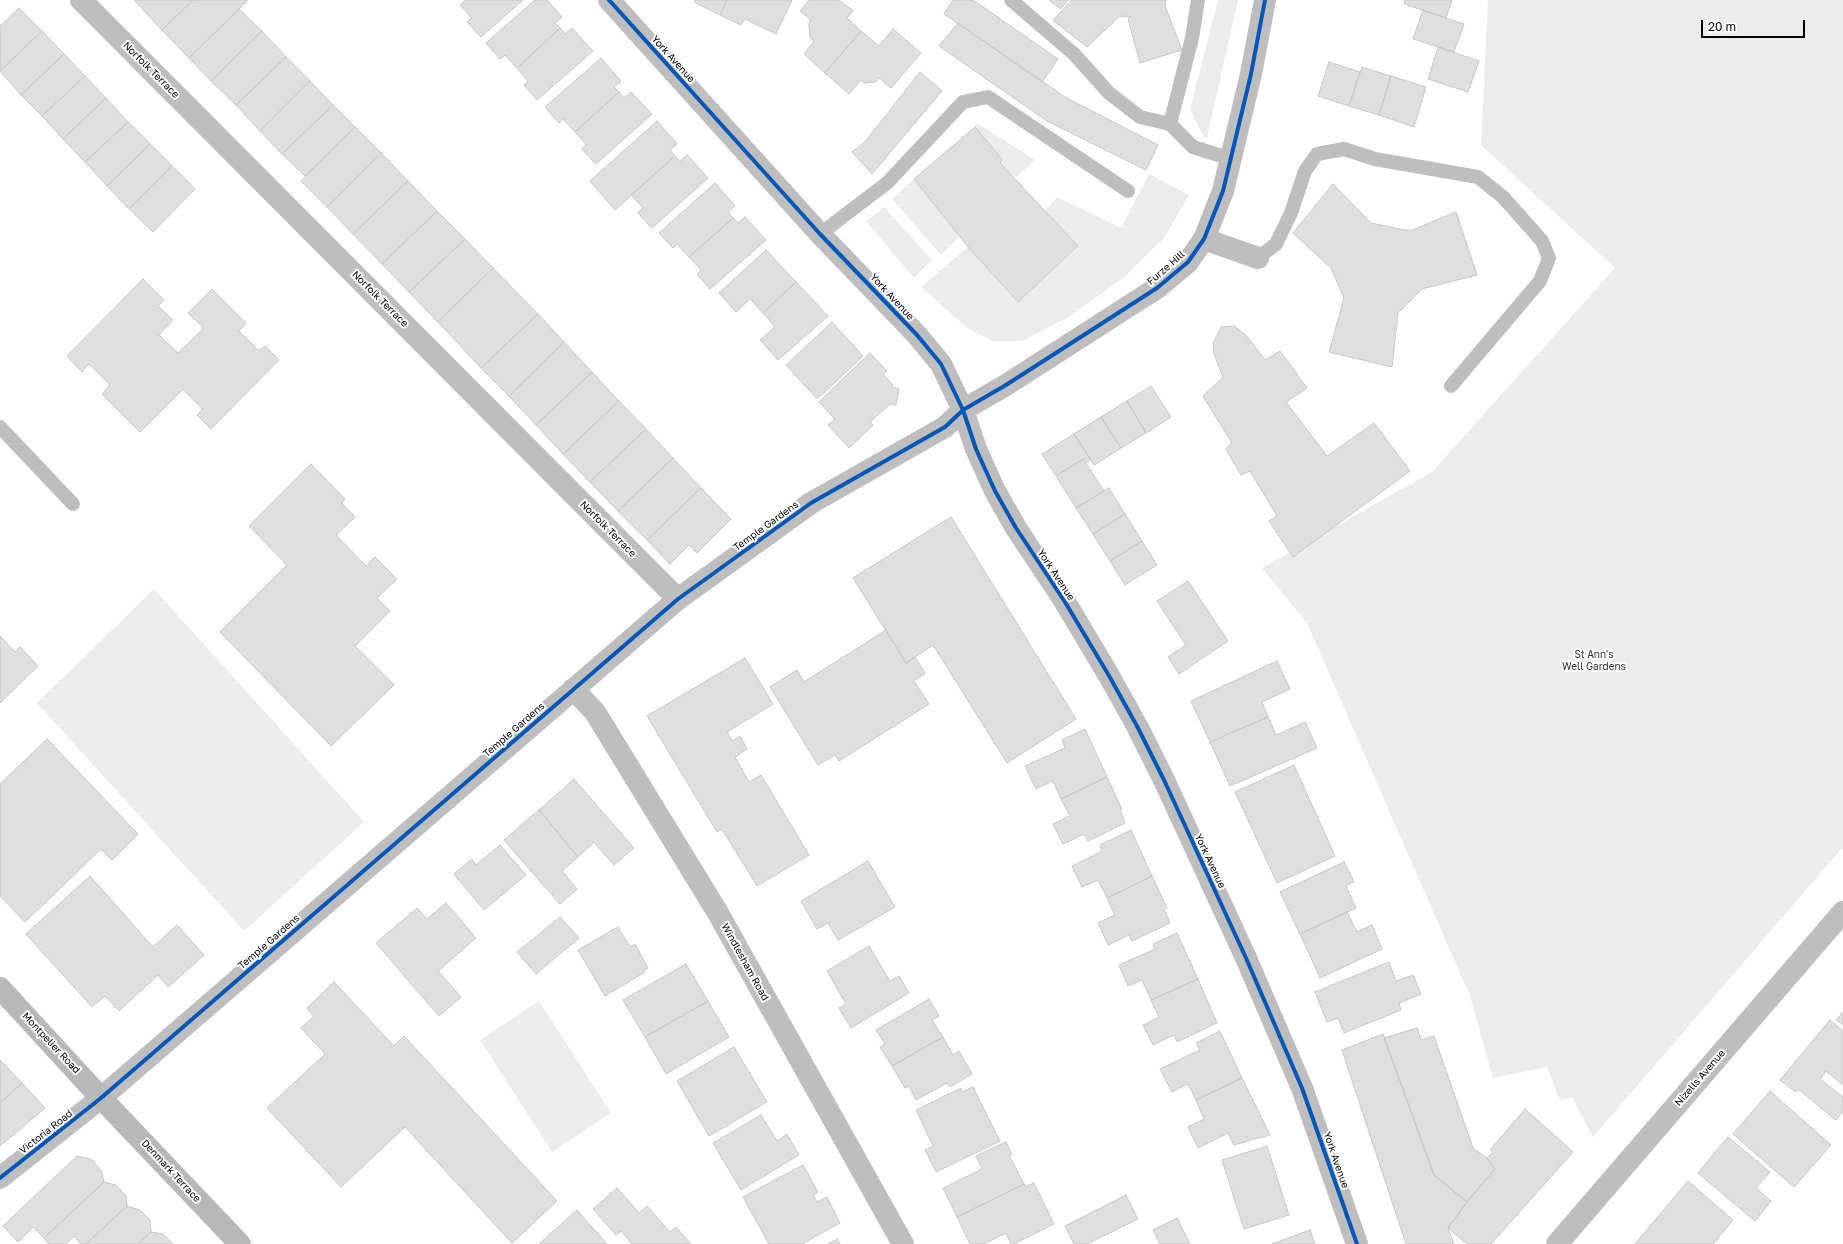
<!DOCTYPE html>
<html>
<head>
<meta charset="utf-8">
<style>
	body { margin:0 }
	#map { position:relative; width:1843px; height:1244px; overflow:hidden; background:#fff; font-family:"Golos Text",sans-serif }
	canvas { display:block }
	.scale { position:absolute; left:1701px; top:20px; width:104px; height:18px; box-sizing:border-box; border:2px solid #000; border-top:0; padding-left:5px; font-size:12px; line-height:14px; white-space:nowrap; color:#000; -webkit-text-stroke:3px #fff; paint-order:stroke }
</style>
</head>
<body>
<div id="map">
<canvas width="1843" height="1244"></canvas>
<div class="scale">20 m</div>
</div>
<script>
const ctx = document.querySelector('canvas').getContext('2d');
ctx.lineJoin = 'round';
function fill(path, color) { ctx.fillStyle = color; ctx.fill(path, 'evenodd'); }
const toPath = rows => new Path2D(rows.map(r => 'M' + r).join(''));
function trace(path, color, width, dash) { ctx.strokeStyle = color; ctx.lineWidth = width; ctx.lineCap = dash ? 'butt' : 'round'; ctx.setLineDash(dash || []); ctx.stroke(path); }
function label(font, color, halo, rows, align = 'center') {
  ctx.font = font + ' "Golos Text",sans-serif'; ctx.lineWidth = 4; ctx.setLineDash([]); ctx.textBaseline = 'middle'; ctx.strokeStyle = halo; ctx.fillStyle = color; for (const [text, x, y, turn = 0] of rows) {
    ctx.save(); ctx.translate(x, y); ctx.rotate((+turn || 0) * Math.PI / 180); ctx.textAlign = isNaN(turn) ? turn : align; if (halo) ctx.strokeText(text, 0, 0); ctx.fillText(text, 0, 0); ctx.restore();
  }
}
const green = toPath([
	[1218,0,1238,0,1207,138,1204,137,1190,110],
	[1488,0,1843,0,1843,847,1593,1137,1572,1097,1560,1101,1547,1067,1493,1078,1470,996,1307,623,1262,568,1432,472,1615,268,1481,145],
	[977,123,1035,160,1015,178,1000,163,975,127],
	[1149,174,1189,195,1164,238,1122,279,1067,318,1022,341,993,341,967,328,921,287,968,247,1018,302,1078,247,1045,212,1057,197,1121,228],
	[914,179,960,236,941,255,892,199],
	[884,207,932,260,914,278,866,221],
	[154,589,364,822,244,931,37,703],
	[539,1001,611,1113,552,1152,480,1040]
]);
const building = toPath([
	[134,0,193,0,162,30,134,0],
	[193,0,248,0,189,58,162,30,193,0],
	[466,0,523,0,481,37,467,22,472,18,460,5,466,0],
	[535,0,547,0,562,17,555,23,560,28,517,68,505,55,500,59,486,43,535,0],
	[695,0,727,0,720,15,694,2,695,0],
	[727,0,792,0,776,34,745,19,741,25,720,15,727,0],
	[809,0,839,0,853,11,847,18,861,31,825,73,804,54,814,41,810,38,809,24,811,20,800,11,809,0],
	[953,0,973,0,1058,59,1042,82,944,14,953,0],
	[1049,0,1068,0,1061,9,1049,0],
	[1072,0,1166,0,1165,6,1182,50,1140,63,1128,19,1131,17,1120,16,1087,47,1053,20,1072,0],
	[1405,0,1452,0,1446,18,1404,4,1405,0],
	[19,8,42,31,0,71,0,26,19,8],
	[239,9,262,31,211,81,189,58,239,9],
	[1423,10,1464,24,1454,52,1413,39,1423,10],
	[958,23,1065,97,1158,145,1146,170,1047,121,939,46,958,23],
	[560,28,565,34,572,28,593,51,537,100,524,85,528,81,517,68,560,28],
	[893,29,921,53,891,88,879,78,876,82,864,83,861,80,849,94,825,73,861,31,879,46,893,29],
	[42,31,64,54,21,95,0,71,42,31],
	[262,31,286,57,236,105,211,81,262,31],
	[1438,47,1479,61,1468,92,1428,79,1438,47],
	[64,54,85,76,42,116,21,95,64,54],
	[286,57,310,81,260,131,236,105,286,57],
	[601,58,621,81,614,87,619,92,575,132,563,119,559,123,545,107,601,58],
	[1329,62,1360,72,1349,106,1318,96,1329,62],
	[1362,67,1391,76,1379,115,1349,106,1362,67],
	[920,72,942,91,872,174,852,152,864,143,920,72],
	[85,76,106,98,63,139,42,116,85,76],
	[1391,76,1426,87,1414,127,1379,115,1391,76],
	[310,81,333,105,282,154,260,131,310,81],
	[619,92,624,98,631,92,652,114,596,164,582,149,587,145,575,132,619,92],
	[106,98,128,122,85,162,63,139,106,98],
	[333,105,355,127,305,176,282,154,333,105],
	[657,121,677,144,670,150,675,156,615,210,590,181,657,121],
	[128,122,150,144,107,186,85,162,128,122],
	[355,127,381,153,327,207,301,181,355,127],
	[975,127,1002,159,1000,163,1078,246,1018,302,968,247,914,179,975,127],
	[150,144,172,166,129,209,107,186,150,144],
	[381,153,408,181,353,234,327,207,381,153],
	[687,155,708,178,652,228,638,213,643,208,631,195,675,156,680,161,687,155],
	[172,166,195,189,153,232,129,209,172,166],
	[408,181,437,211,382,264,353,234,408,181],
	[715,183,735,206,728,212,733,218,689,257,677,244,673,248,659,233,715,183],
	[1333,184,1371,223,1410,231,1456,212,1477,275,1422,289,1398,313,1392,367,1329,352,1344,298,1331,268,1293,233,1333,184],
	[437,211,465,239,409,292,382,264,437,211],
	[745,217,766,240,710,289,697,274,701,270,689,257,733,218,738,223,745,217],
	[465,239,493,268,438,322,409,292,465,239],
	[766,250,796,282,763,313,750,299,736,312,719,293,766,250],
	[493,268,538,314,481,368,438,322,493,268],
	[143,279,164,300,158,306,173,320,159,335,178,353,204,328,188,313,212,289,246,323,239,331,259,351,265,346,279,360,211,429,197,415,203,409,183,389,140,432,102,394,110,385,89,364,82,372,67,356,143,279],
	[796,282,828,316,778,360,760,340,775,327,763,313,796,282],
	[538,314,564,342,509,396,481,368,538,314],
	[832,322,863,356,817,399,786,365,832,322],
	[1234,326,1246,335,1265,360,1280,351,1307,388,1286,402,1327,456,1374,423,1410,471,1293,557,1269,521,1277,516,1250,471,1241,475,1226,449,1232,443,1203,396,1223,377,1214,354,1213,343,1221,327,1234,326],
	[564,342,592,372,536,425,509,396,564,342],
	[870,353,887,371,883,374,893,385,892,387,899,389,896,405,890,404,870,422,873,425,849,448,828,425,835,419,819,402,870,353],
	[592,372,619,401,563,454,536,425,592,372],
	[1151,386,1171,417,1146,433,1127,401,1151,386],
	[619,401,646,429,590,482,563,454,619,401],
	[1127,401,1146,433,1121,448,1101,417,1127,401],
	[1101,417,1121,448,1094,465,1074,434,1101,417],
	[646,429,673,458,618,511,590,482,646,429],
	[1074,434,1091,460,1086,462,1083,459,1056,476,1042,454,1074,434],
	[673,458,701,488,647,540,618,511,673,458],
	[1083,459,1104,491,1076,508,1056,476,1083,459],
	[311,464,345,499,342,503,355,517,336,535,366,566,375,557,397,579,377,598,390,611,355,646,394,685,331,746,220,632,287,565,249,526,311,464],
	[701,488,731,519,697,553,689,545,670,564,647,540,701,488],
	[1109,488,1125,514,1093,534,1076,508,1109,488],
	[1125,514,1142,541,1110,561,1093,534,1125,514],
	[951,517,1076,719,1007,763,933,645,906,663,853,578,951,517],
	[1142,541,1157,565,1125,585,1110,561,1142,541],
	[1188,581,1228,641,1179,674,1168,657,1186,645,1157,601,1188,581],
	[886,630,906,663,915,657,925,673,914,681,929,704,839,761,835,755,818,765,770,687,797,670,804,682,886,630],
	[0,636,15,652,20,647,38,666,0,703,0,636],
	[745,658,773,704,727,732,732,741,740,736,747,749,735,757,749,782,761,775,809,855,757,886,722,829,717,832,647,716,745,658],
	[1277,661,1290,689,1262,702,1268,717,1210,742,1191,701,1277,661],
	[1268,717,1276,735,1305,722,1317,748,1230,786,1210,742,1268,717],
	[1085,729,1107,777,1061,799,1053,781,1036,789,1025,766,1065,748,1062,740,1085,729],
	[47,739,138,834,112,860,101,849,25,922,0,896,0,784,47,739],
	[1294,765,1335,856,1277,883,1235,792,1294,765],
	[1107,777,1122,809,1120,810,1125,823,1088,841,1084,834,1063,844,1053,824,1070,816,1061,799,1107,777],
	[574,779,634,848,614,865,594,842,578,857,539,810,574,779],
	[539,810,578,857,562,871,577,889,560,904,504,840,539,810],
	[1131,830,1152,876,1107,898,1098,880,1082,887,1072,866,1102,851,1100,845,1131,830],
	[500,845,526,875,484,910,454,874,472,859,476,865,500,845],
	[868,861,895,907,838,940,828,923,817,929,801,901,868,861],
	[1344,862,1354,882,1346,886,1356,908,1300,934,1280,892,1344,862],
	[90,876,153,947,177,925,204,955,168,987,158,975,119,1011,105,996,92,1007,26,934,90,876],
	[1152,876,1167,908,1164,909,1170,923,1132,941,1129,935,1108,945,1098,923,1115,915,1107,898,1152,876],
	[446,903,476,938,438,971,461,997,439,1016,376,943,417,908,427,919,446,903],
	[1347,912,1357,932,1372,925,1382,949,1320,978,1300,934,1347,912],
	[560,917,579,938,536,974,517,952,560,917],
	[618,927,630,947,635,944,648,968,644,971,645,972,605,996,578,950,618,927],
	[1177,933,1198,979,1151,1000,1142,980,1128,986,1119,965,1155,949,1153,944,1177,933],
	[869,946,890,981,899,976,909,993,851,1028,839,1008,846,1004,827,971,869,946],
	[1389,962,1396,981,1413,975,1421,994,1399,1003,1401,1010,1344,1033,1338,1018,1327,1022,1315,992,1389,962],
	[686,964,708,1001,645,1037,623,1000,686,964],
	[1198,979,1217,1023,1177,1042,1174,1035,1153,1045,1143,1025,1159,1017,1151,1000,1198,979],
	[334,982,394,1046,404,1036,557,1201,512,1243,405,1127,341,1187,267,1108,325,1054,301,1028,314,1016,307,1008,334,982],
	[929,999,939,1016,932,1020,943,1037,892,1066,880,1047,885,1044,876,1030,929,999],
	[708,1001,729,1037,666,1074,645,1037,708,1001],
	[1843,1012,1843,1025,1836,1020,1843,1012],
	[1830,1020,1843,1031,1843,1085,1826,1071,1820,1079,1843,1097,1843,1112,1836,1120,1798,1089,1796,1092,1780,1080,1830,1020],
	[1417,1028,1421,1040,1434,1036,1473,1148,1487,1158,1495,1169,1467,1202,1434,1175,1384,1038,1417,1028],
	[1220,1031,1242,1078,1196,1100,1188,1084,1172,1092,1160,1069,1200,1050,1196,1043,1220,1031],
	[1383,1034,1434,1175,1467,1202,1448,1228,1454,1244,1406,1244,1342,1050,1383,1034],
	[943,1037,953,1055,959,1051,972,1074,950,1087,947,1083,916,1100,909,1086,905,1088,892,1066,943,1037],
	[734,1047,767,1102,709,1136,677,1081,734,1047],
	[0,1060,22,1083,0,1103,0,1060],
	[1242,1078,1270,1135,1234,1145,1228,1133,1198,1148,1188,1127,1204,1119,1196,1100,1242,1078],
	[22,1083,45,1108,0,1146,0,1103,22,1083],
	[973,1087,1000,1141,936,1172,925,1150,933,1146,916,1110,961,1088,962,1092,973,1087],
	[1770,1091,1831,1145,1794,1187,1733,1134,1770,1091],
	[1525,1109,1573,1152,1491,1244,1467,1244,1448,1228,1467,1202,1495,1169,1487,1158,1493,1152,1490,1150,1525,1109],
	[761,1115,777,1141,787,1134,799,1155,741,1190,713,1143,761,1115],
	[1728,1137,1770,1172,1756,1188,1771,1201,1755,1221,1698,1173,1728,1137],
	[1006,1142,1012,1154,1009,1155,1024,1184,957,1217,943,1188,982,1169,976,1156,1006,1142],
	[1267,1146,1289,1215,1244,1229,1222,1160,1267,1146],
	[77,1156,91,1159,101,1170,104,1182,44,1238,33,1227,18,1242,3,1226,77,1156],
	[803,1165,818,1192,813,1195,817,1202,827,1197,840,1223,802,1244,769,1244,743,1197,803,1165],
	[1688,1181,1733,1220,1713,1244,1635,1244,1688,1181],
	[104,1182,116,1185,126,1196,127,1206,86,1244,81,1244,74,1236,66,1244,49,1244,44,1238,104,1182],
	[1034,1183,1054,1224,1014,1244,1011,1244,1006,1233,984,1244,970,1244,957,1217,1024,1184,1025,1187,1034,1183],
	[617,1188,639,1213,647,1206,670,1232,676,1227,691,1244,632,1244,621,1231,616,1235,593,1209,617,1188],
	[1126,1195,1138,1219,1087,1244,1074,1244,1065,1226,1126,1195],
	[127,1206,140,1210,150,1220,151,1232,138,1244,86,1244,127,1206],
	[577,1210,607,1244,539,1244,568,1218,577,1210],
	[1177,1218,1190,1244,1160,1244,1153,1230,1177,1218],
	[1310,1230,1315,1244,1272,1244,1310,1230],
	[151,1232,163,1234,173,1244,138,1244,151,1232],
	[837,1239,840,1244,828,1244,837,1239]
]);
const service = toPath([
	[1011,0,1074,54,1109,93,1140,117,1170,124],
	[1198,0,1192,38,1170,124,1193,147,1231,159],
	[820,234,887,183,963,102,988,97,1128,191],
	[1258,258,1276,244,1291,213,1305,171,1317,154,1344,149,1375,159,1478,177,1503,197,1542,241,1549,258,1540,281,1451,386],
	[0,427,73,504]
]);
const minor = toPath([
	[81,0,678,599],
	[609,0,820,234,917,335,941,364,963,410,976,449,995,491,1016,528,1065,602,1108,674,1137,726,1164,780,1246,958,1302,1088,1357,1244],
	[1204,239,1258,258],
	[573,689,595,712,718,913,903,1244],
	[0,1178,101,1098,678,599,811,503,945,427,963,410,1006,385,1157,288,1188,262,1204,239,1223,191,1251,74,1265,0],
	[1557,1244,1843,912]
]);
const secondary = toPath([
	[0,988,101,1098,240,1244]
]);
const cycleway = toPath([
	[609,0,820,234,917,335,941,364,963,410,976,449,995,491,1016,528,1065,602,1108,674,1137,726,1164,780,1246,958,1302,1088,1357,1244],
	[0,1178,101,1098,678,599,811,503,945,427,963,410,1006,385,1157,288,1188,262,1204,239,1223,191,1251,74,1265,0]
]);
const streetNames = [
	["York Avenue",673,59,48],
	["Norfolk Terrace",151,70,45],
	["Furze Hill",1166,268,-41],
	["York Avenue",892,297,47],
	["Norfolk Terrace",380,299,45],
	["Temple Gardens",766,526,-36],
	["Norfolk Terrace",608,529,45],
	["York Avenue",1056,575,57],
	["Temple Gardens",514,730,-41],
	["York Avenue",1210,861,65],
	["Temple Gardens",269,942,-41],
	["Windlesham Road",745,962,61],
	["Montpelier Road",51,1043,47],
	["Nizells Avenue",1700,1078,-49],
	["Victoria Road",46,1132,-38],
	["York Avenue",1336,1160,71],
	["Denmark Terrace",171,1171,47]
];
const parkNames = [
	["St Ann's",1594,655],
	["Well Gardens",1594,667]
];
fill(green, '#ececec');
fill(building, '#dfdfdf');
trace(building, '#c7c7c7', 1);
trace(service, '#bebebe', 14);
trace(minor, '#bebebe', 22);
trace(secondary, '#b8b8b8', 22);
trace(cycleway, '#0057b8', 4);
label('10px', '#000', '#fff', streetNames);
label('10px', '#333', '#fff', parkNames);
</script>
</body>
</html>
